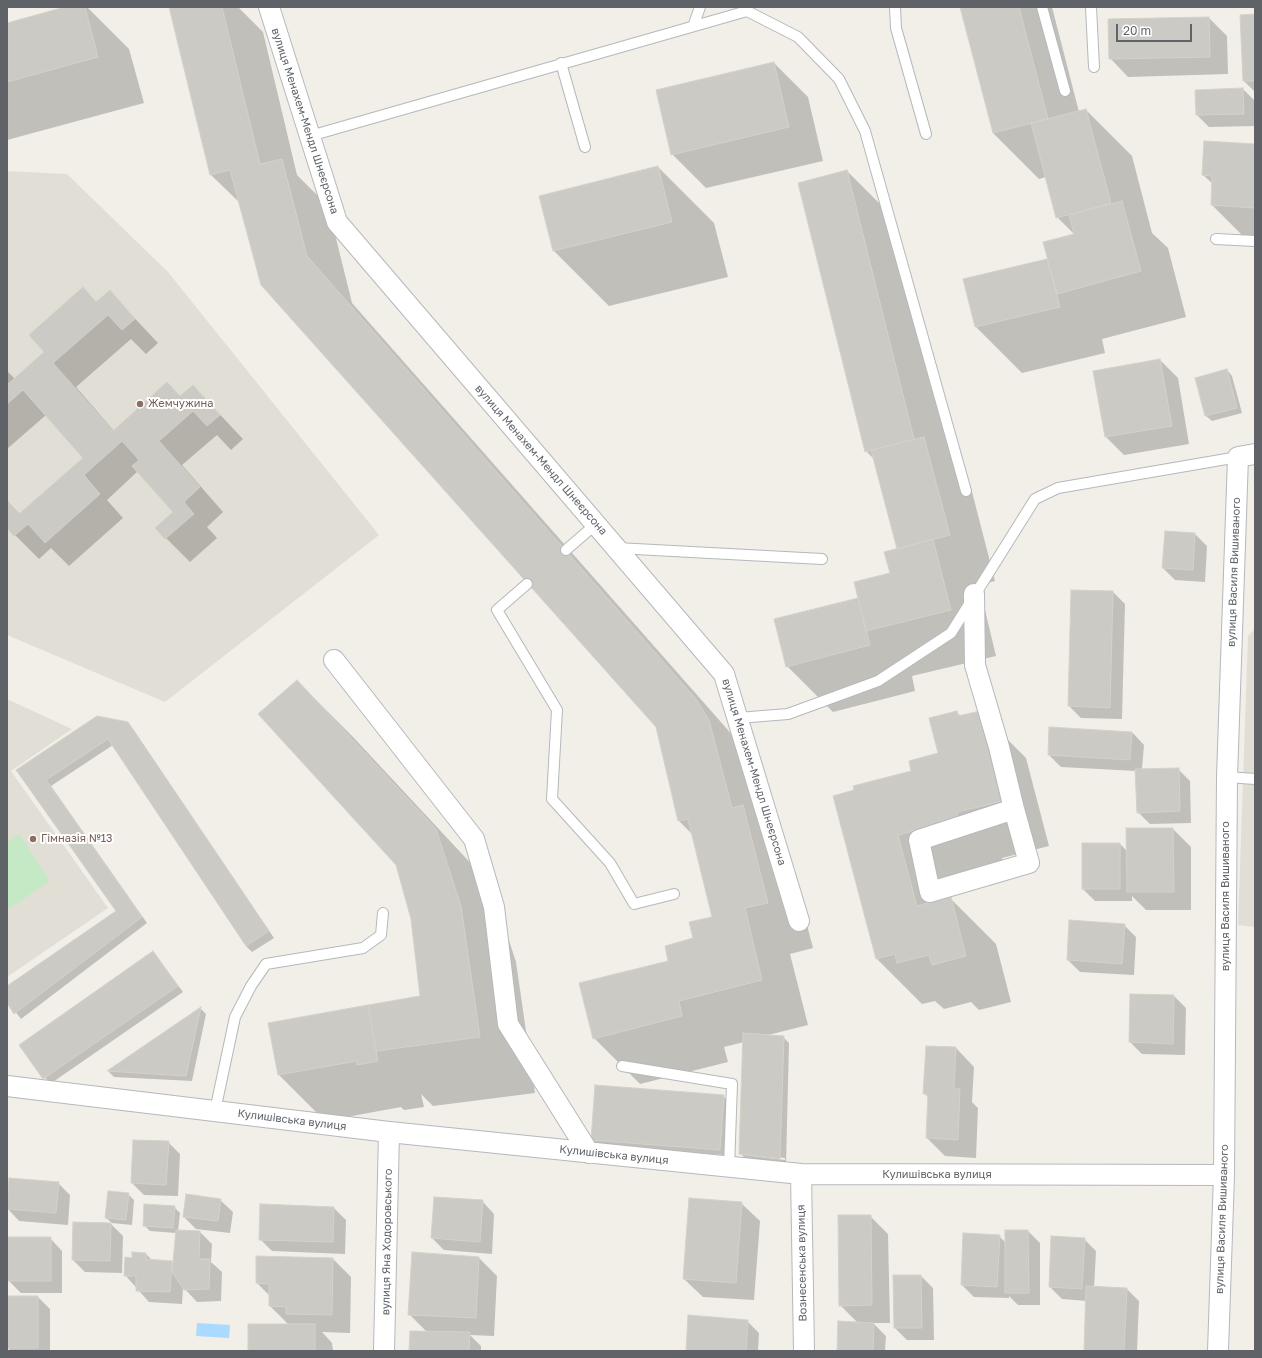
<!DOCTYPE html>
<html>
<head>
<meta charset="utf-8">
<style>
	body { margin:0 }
	#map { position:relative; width:1262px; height:1358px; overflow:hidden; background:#f1efe8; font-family:"Golos Text",sans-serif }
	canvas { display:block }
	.frame { position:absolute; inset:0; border:8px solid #5f6368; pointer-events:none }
	.scale { position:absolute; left:1116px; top:24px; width:76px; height:18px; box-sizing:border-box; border:2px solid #5f6368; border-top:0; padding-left:5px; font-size:12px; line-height:14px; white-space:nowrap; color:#5f6368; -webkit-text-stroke:3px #fff; paint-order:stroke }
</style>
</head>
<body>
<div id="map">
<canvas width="1262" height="1358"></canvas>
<div class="frame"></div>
<div class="scale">20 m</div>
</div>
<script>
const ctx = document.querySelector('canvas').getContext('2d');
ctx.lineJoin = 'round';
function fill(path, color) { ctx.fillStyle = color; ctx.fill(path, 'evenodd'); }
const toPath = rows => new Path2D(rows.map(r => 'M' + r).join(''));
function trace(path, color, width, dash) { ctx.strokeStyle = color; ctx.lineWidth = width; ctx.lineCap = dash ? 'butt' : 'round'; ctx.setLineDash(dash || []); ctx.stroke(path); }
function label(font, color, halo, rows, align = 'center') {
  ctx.font = font + ' "Golos Text",sans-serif'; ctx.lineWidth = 4; ctx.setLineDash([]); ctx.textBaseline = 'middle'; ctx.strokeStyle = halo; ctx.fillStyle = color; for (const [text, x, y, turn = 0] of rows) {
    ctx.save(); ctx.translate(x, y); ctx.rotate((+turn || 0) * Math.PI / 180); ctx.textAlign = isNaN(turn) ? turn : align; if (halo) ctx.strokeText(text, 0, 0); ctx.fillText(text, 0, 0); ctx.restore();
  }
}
const education = toPath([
	[7,171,67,174,168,272,379,535,165,702,7,635],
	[1255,629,1255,927,1238,925,1248,636],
	[7,699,72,729,11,771,108,908,7,977]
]);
const green = toPath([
	[19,834,50,881,7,910,7,842]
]);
const water = toPath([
	[197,1323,230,1325,229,1338,196,1336]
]);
const shadow = toPath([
	[69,7,87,7,129,49,144,103,7,140,7,24],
	[170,7,238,7,263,32,297,175,328,206,352,303,742,746,772,836,788,852,813,948,790,954,808,1025,768,1035,783,1037,789,1043,786,1164,746,1159,740,1153,744,1042,724,1047,728,1062,640,1084,594,1038,694,939,714,917,693,835,679,821,657,727,240,203,211,175],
	[745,1153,785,1158,785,1160,745,1155],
	[961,7,1052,7,1079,112,1086,110,1132,156,1152,233,1168,248,1186,317,1102,339,1105,353,1022,373,976,327,964,279,1048,259,1075,235,1057,217,1046,177,1039,179,993,133],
	[1255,15,1255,92,1244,81],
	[1209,18,1227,36,1228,74,1128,77,1110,58],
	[774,63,808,97,823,161,706,188,672,154],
	[1243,89,1255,101,1255,126,1209,127,1197,115],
	[1255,145,1255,248,1212,205,1213,184,1203,175],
	[658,167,714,223,728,277,609,306,554,251],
	[847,171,893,217,955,469,970,484,995,581,979,585,996,656,912,676,915,691,833,712,787,666,859,598,891,573,898,550,875,460,866,451],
	[83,288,97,303,110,292,158,343,146,354,131,339,76,387,114,431,181,397,193,386,243,439,231,450,217,435,182,465,223,512,207,527,217,538,190,562,156,528,174,512,138,471,107,500,123,518,69,566,51,548,39,559,7,527,7,501,20,514,84,458,46,415,7,449,7,371,15,379,45,352],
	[1160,360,1178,378,1189,444,1124,455,1106,437],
	[1227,370,1232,376,1242,413,1212,421,1206,416],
	[1195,534,1207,546,1205,582,1175,580,1163,568],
	[1113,592,1125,604,1122,719,1081,718,1069,706],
	[297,681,353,737,491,885,516,962,535,1093,433,1106,421,1094,424,1107,404,1110,401,1107,325,1121,279,1075,269,1024,421,997,411,918,397,864],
	[956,712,961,716,980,712,1026,758,1049,846,1002,858,1004,865,943,880,948,898,950,898,996,944,1011,1002,979,1010,971,1002,944,1009,935,1001,922,1004,876,958,834,797,912,771,939,754],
	[127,723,133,729,274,938,252,952,246,946,113,745,51,786,147,923,21,1019,7,1001,7,988,118,912,18,770],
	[1132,732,1144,745,1142,769,1178,769,1190,781,1191,823,1150,824,1138,812,1136,771,1061,767,1049,755],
	[1173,829,1191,847,1191,910,1146,910,1132,896,1132,901,1095,901,1083,889,1120,844,1127,851],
	[1124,925,1136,937,1134,975,1080,972,1068,960],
	[153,952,183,992,50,1084,21,1045],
	[1174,996,1186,1008,1185,1055,1142,1054,1130,1042],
	[201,1009,206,1014,192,1081,114,1077,109,1072],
	[956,1048,974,1067,972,1102,978,1108,976,1158,945,1156,927,1138,929,1098,924,1093],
	[723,1096,729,1102,725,1155,598,1146,592,1140],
	[168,1142,180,1154,178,1196,144,1195,132,1183],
	[58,1183,70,1195,68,1225,19,1221,7,1208],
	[128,1194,134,1200,132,1225,112,1223,106,1218],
	[220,1200,233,1212,230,1233,196,1229,184,1217],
	[482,1201,494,1214,492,1254,444,1250,432,1238],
	[741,1203,760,1221,754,1300,703,1297,684,1279],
	[261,1205,334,1208,346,1220,345,1254,272,1251,260,1239],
	[174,1207,180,1213,178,1231,200,1232,212,1244,211,1262,222,1272,221,1301,197,1302,183,1287,182,1304,149,1302,125,1275,133,1259,146,1254,153,1261,171,1262,174,1264,176,1233,150,1231,144,1225],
	[870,1216,888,1234,890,1323,873,1323,886,1336,885,1351,838,1351,858,1323,840,1305],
	[74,1223,111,1224,123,1236,122,1273,85,1272,73,1260],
	[1028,1231,1040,1243,1040,1305,1018,1305,1009,1296,1009,1298,974,1297,962,1285,999,1236,1006,1243],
	[50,1238,62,1251,62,1293,21,1293,8,1280],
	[1084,1239,1096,1251,1094,1288,1127,1289,1139,1301,1137,1351,1085,1351,1087,1301,1062,1299,1050,1287],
	[479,1258,497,1276,494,1336,470,1335,481,1346,481,1351,410,1351,427,1332,409,1314],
	[333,1259,351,1277,350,1333,322,1332,332,1343,333,1351,249,1351,289,1325,270,1306,270,1296,257,1283],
	[921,1276,933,1288,934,1340,907,1340,895,1328],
	[7,1297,38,1297,50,1309,50,1351,11,1351,7,1347],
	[747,1321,759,1333,758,1351,687,1351]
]);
const building = toPath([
	[65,7,85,7,98,57,7,82,7,23,65,7],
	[169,7,222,7,260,164,282,159,307,256,696,699,709,720,732,808,743,805,768,903,745,908,762,980,679,1001,682,1016,593,1039,579,983,668,961,665,946,693,938,689,922,712,917,688,819,678,821,656,727,261,285,230,170,210,175,169,7],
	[960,7,1019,7,1048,119,993,133,960,7],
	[1255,14,1255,81,1243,81,1240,15,1255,14],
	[1209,17,1210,57,1109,59,1108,19,1209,17],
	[774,62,789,127,671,155,656,90,774,62],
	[1243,88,1244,114,1196,115,1195,90,1243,88],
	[1086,109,1111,203,1056,218,1031,123,1086,109],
	[1204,141,1255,144,1255,208,1211,205,1212,176,1202,175,1204,141],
	[658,166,672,222,553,251,539,196,658,166],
	[847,170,914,439,865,452,798,183,847,170],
	[1122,201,1141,271,1057,294,1043,242,1074,234,1069,215,1122,201],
	[1047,259,1060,307,975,327,963,279,1047,259],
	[83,287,96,302,110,290,135,319,122,330,108,315,53,363,113,431,167,382,180,396,193,385,220,415,207,426,193,411,159,441,200,487,184,502,194,514,165,539,155,528,173,512,132,466,139,460,122,441,84,475,100,494,45,543,28,524,14,536,7,528,7,500,19,514,83,458,23,390,7,404,7,385,44,352,29,335,83,287],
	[1160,359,1172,426,1105,437,1093,371,1160,359],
	[1227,369,1237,408,1205,416,1195,378,1227,369],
	[924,437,950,535,897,549,871,450,924,437],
	[1165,531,1195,533,1193,570,1162,568,1165,531],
	[933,539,951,610,866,631,854,582,890,573,884,552,933,539],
	[1071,590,1113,591,1110,708,1068,706,1071,590],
	[858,598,870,645,786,667,774,619,858,598],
	[297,680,436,829,461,906,480,1037,376,1051,368,1005,420,996,411,919,396,865,258,714,297,680],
	[957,711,958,716,980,711,1003,801,957,812,958,819,898,835,917,906,951,897,966,956,932,965,929,955,897,963,895,954,876,959,833,796,854,790,853,786,911,771,909,761,938,753,929,718,957,711],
	[97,716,128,722,269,931,246,946,108,739,46,780,142,917,14,1014,7,1003,7,986,116,911,16,770,97,716],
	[1049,727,1132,732,1130,760,1048,755,1049,727],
	[1179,768,1180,811,1137,813,1135,769,1179,768],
	[1126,828,1173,828,1174,892,1127,892,1126,828],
	[1082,843,1120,843,1120,889,1082,889,1082,843],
	[1069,920,1125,924,1122,964,1067,960,1069,920],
	[153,951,178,986,43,1079,19,1045,153,951],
	[1130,994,1174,995,1173,1044,1129,1042,1130,994],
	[368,1005,378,1061,357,1065,357,1061,278,1075,268,1023,368,1005],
	[201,1007,186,1076,107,1071,201,1007],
	[743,1033,784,1036,780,1159,739,1154,743,1033],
	[926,1046,956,1047,954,1089,960,1089,958,1140,926,1138,928,1094,923,1094,926,1046],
	[595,1085,724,1095,720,1150,591,1140,595,1085],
	[133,1140,169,1141,166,1185,131,1183,133,1140],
	[9,1178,59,1182,56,1213,7,1209,9,1178],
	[108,1191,129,1193,126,1220,105,1218,108,1191],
	[186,1194,221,1199,218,1221,183,1217,186,1194],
	[434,1197,483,1200,480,1242,431,1238,434,1197],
	[689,1198,742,1202,736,1283,683,1279,689,1198],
	[144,1204,175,1206,173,1228,143,1226,144,1204],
	[260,1204,334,1207,333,1242,259,1240,260,1204],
	[838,1215,871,1215,872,1305,839,1306,838,1215],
	[73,1222,111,1223,110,1261,72,1260,73,1222],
	[176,1230,200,1231,199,1259,210,1259,209,1289,184,1290,172,1272,176,1230],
	[1005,1230,1028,1230,1029,1293,1005,1293,1005,1230],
	[963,1233,1000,1235,997,1287,961,1285,963,1233],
	[1051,1236,1085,1238,1082,1289,1049,1287,1051,1236],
	[7,1237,51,1237,51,1281,7,1281,7,1237],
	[132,1252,146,1253,146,1259,172,1261,170,1292,136,1291,136,1276,124,1276,125,1257,132,1258,132,1252],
	[412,1252,479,1257,476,1318,408,1315,412,1252],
	[256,1256,333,1258,332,1315,286,1314,286,1307,269,1306,269,1284,256,1283,256,1256],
	[893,1275,921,1275,922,1328,894,1328,893,1275],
	[1086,1286,1127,1288,1124,1351,1084,1351,1086,1286],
	[7,1296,38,1296,38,1348,7,1348,7,1296],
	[688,1315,748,1320,746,1351,686,1351,688,1315],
	[838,1321,874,1323,873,1351,837,1351,838,1321],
	[248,1324,315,1324,315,1351,248,1351,248,1324],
	[410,1331,470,1332,469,1351,409,1351,410,1331]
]);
const service = toPath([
	[895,7,896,28,926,134],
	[1042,7,1065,91],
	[1091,7,1094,67],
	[694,24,700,7],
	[561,63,585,147],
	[310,136,747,11,798,37,839,79,865,131,966,491],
	[1216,239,1255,241],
	[617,548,822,559],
	[566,550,596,524],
	[527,584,497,610,557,710,552,799,610,863,634,904,674,894],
	[738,718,788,714,878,681,951,633,1035,499,1058,488,1238,457],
	[1227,777,1255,779],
	[622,1066,732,1084,729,1167],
	[215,1111,235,1017,251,986,266,964,363,948,381,935,383,913]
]);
const minor = toPath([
	[269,7,337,222,724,674,799,921],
	[974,594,975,665,999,747,1014,809,919,840,930,892,1029,863,1014,809],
	[334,660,474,839,494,907,508,1024,589,1153],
	[7,1086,389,1132,801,1174,1224,1175],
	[801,1174,804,1351],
	[384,1351,389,1132],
	[1218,1351,1224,1175,1227,777,1238,457,1255,454]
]);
const markers = [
	[140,404,4,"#8d6e63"],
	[33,839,4,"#8d6e63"]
];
const streetNames = [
	["вулиця Менахем-Мендл Шнеєрсона",305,121,72],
	["вулиця Менахем-Мендл Шнеєрсона",541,460,49],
	["вулиця Василя Вишиваного",1234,572,-88],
	["вулиця Менахем-Мендл Шнеєрсона",754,772,73],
	["вулиця Василя Вишиваного",1226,896,-90],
	["Кулишівська вулиця",292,1120,7],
	["Кулишівська вулиця",614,1155,6],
	["Кулишівська вулиця",937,1175],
	["вулиця Василя Вишиваного",1222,1219,-88],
	["вулиця Яна Ходоровського",387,1242,-89],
	["Вознесенська вулиця",802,1263,-91]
];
const educationNames = [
	["Жемчужина",148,404],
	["Гімназія №13",41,839]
];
fill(education, '#e1ded6');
fill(green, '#c5e8c5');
fill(water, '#aadaff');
fill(shadow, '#0003');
fill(building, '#cccac5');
trace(building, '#d6d1c6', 1);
trace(service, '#b5b8bc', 12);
trace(minor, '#b5b8bc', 22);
trace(service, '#fff', 10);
trace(minor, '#fff', 20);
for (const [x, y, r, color] of markers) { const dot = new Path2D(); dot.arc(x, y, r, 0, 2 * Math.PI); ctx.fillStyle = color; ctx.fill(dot); trace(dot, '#fff', 1.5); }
label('11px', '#5f6368', '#fff', streetNames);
label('11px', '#785e54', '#fff', educationNames, 'left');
</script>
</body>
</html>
